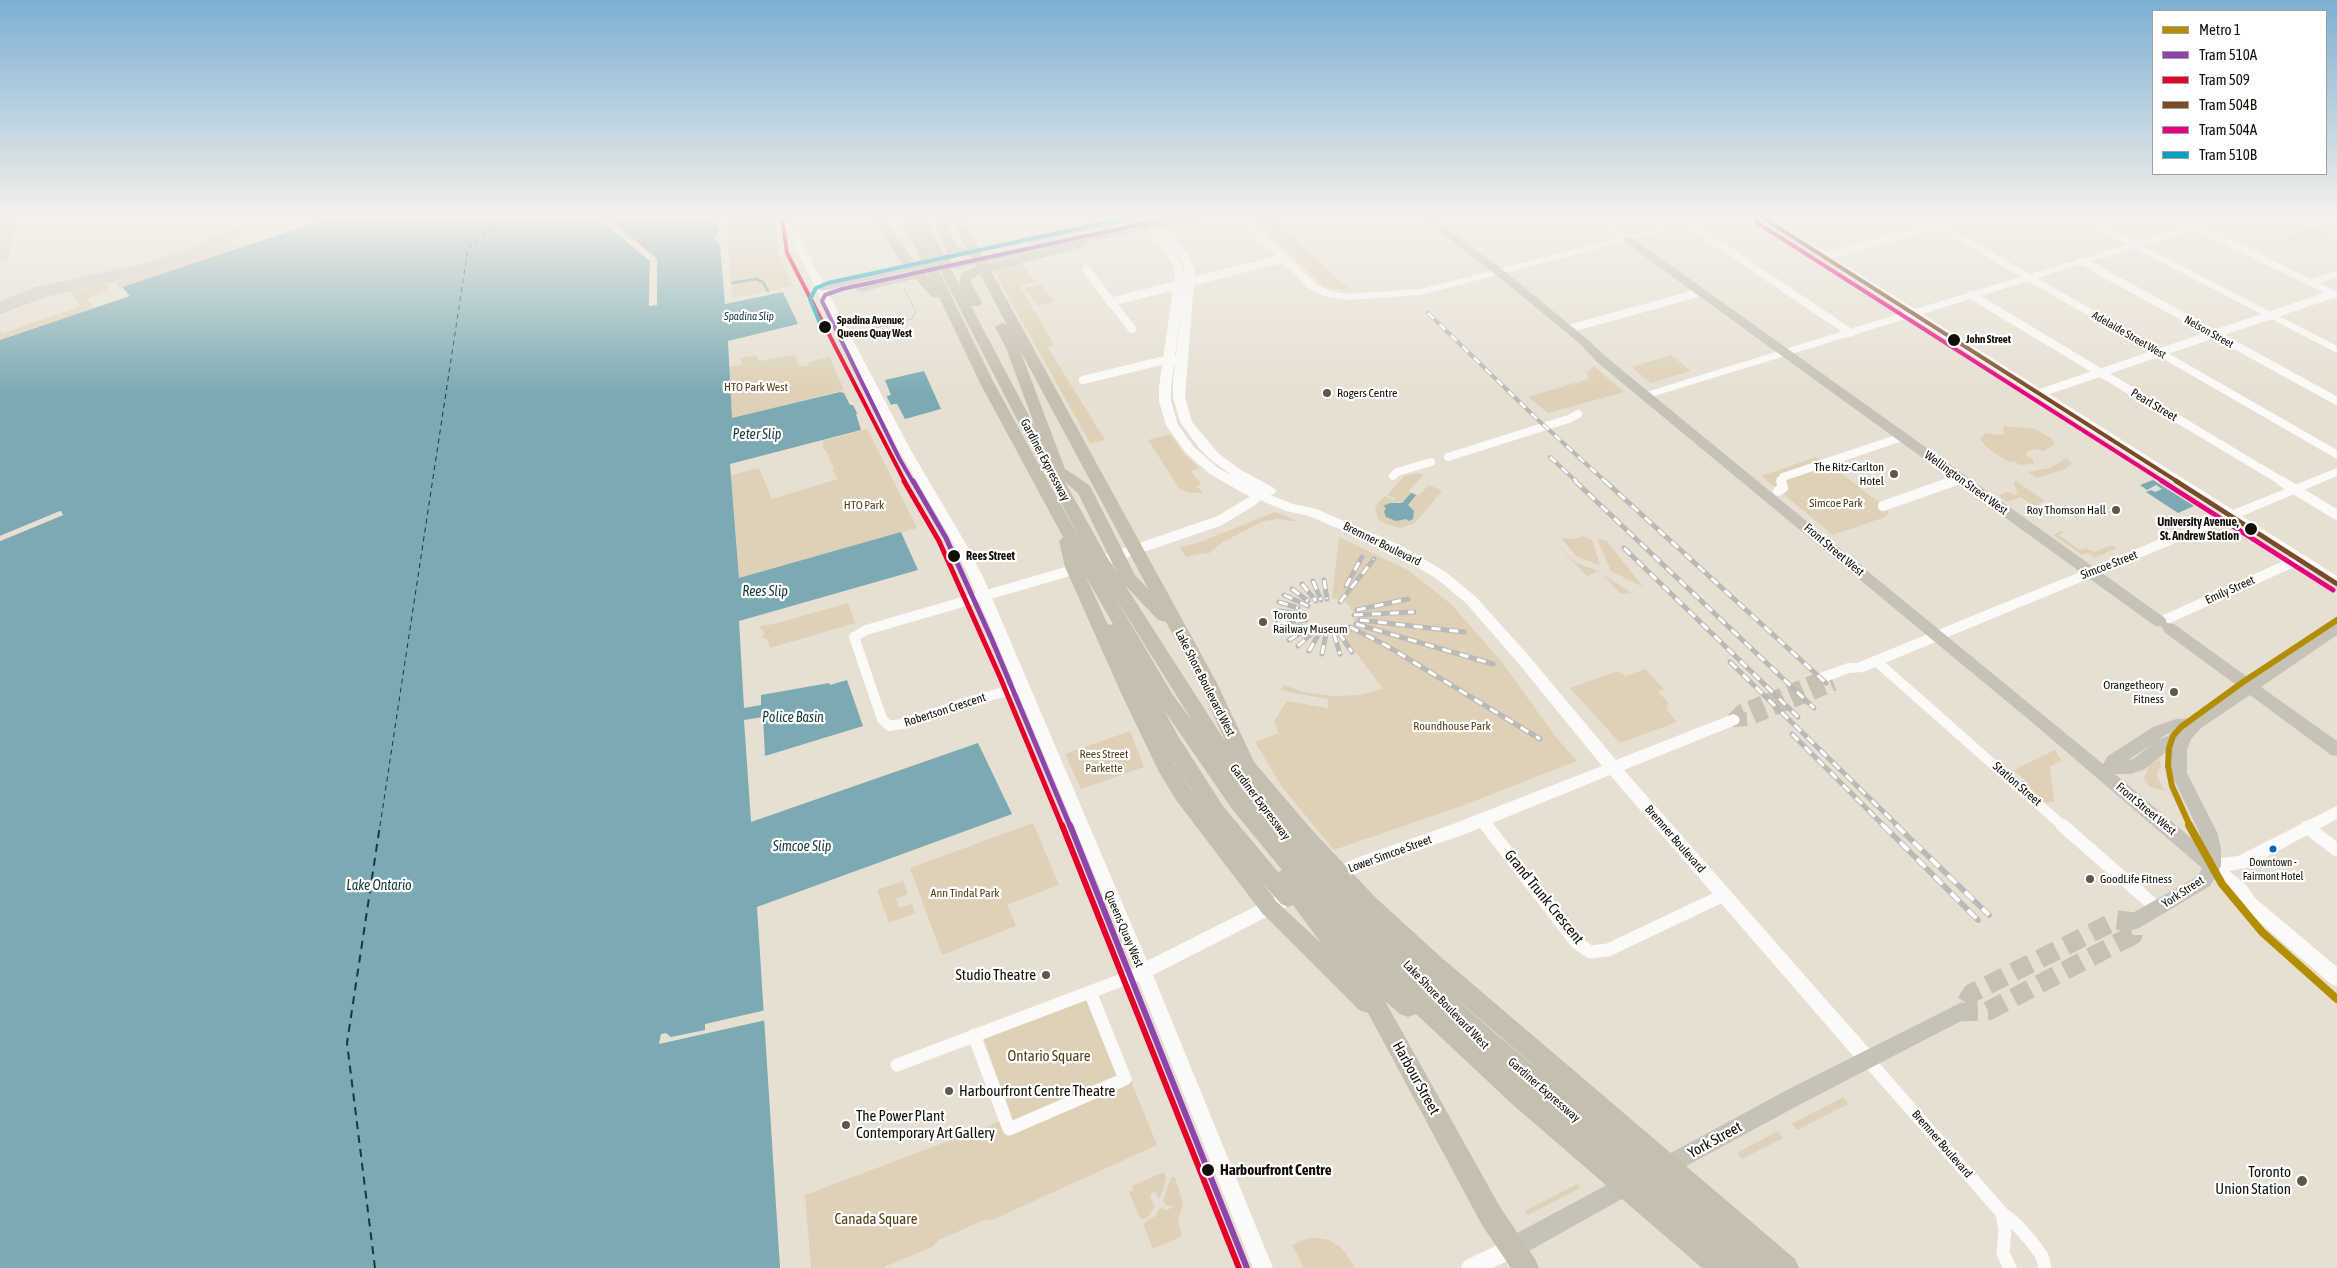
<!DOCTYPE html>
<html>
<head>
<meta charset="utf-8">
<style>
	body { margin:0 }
	#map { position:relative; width:2337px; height:1268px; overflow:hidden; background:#e7e0d2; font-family:"Asap Condensed",sans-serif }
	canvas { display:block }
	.legend { position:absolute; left:2152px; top:10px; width:175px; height:165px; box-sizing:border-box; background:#fff; border:1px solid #a09f9b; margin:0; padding:6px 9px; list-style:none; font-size:15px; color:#120e06 }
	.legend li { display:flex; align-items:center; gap:10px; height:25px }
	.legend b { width:25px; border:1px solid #a09f9b }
</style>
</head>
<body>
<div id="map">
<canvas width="2337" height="1268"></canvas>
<ul class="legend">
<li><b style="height:6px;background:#b38d02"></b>Metro 1</li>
<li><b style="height:6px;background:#8e44ad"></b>Tram 510A</li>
<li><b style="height:6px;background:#e4002b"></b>Tram 509</li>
<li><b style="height:6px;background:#7a4b2a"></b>Tram 504B</li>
<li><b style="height:6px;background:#e5007d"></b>Tram 504A</li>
<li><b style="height:6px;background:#01a1c4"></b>Tram 510B</li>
</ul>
</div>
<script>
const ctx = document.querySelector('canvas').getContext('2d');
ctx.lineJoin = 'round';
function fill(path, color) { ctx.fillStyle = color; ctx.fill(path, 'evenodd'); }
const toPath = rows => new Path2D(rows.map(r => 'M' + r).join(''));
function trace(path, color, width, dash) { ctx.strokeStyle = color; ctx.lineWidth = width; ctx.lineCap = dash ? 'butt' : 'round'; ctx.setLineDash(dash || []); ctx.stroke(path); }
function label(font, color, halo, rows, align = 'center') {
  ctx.font = font + ' "Asap Condensed",sans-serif'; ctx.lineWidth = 4.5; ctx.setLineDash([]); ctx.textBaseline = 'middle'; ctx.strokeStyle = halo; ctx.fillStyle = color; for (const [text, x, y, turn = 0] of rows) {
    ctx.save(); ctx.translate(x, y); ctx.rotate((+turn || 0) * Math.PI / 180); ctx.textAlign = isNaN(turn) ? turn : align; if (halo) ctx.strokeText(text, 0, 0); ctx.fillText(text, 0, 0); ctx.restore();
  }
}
const green = toPath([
	[726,216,775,216,778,253,793,286,746,296,732,297],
	[1252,216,1270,216,1351,291,1325,287],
	[2312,227,2328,235,2299,245,2285,239],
	[237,244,239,247,122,287,119,288,116,283],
	[1021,262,1035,282,1020,286,1054,345,1048,348,1105,440,1090,443,993,269],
	[106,284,109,286,107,290,87,299,94,308,0,340,0,329,3,333,81,306,70,292],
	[1040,284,1054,302,1038,306,1024,288],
	[756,355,759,361,795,355,799,367,809,365,808,362,830,357,844,390,732,419,729,367,742,364,740,358],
	[1671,355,1691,371,1651,383,1631,367],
	[1594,366,1624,392,1548,413,1528,397,1588,379,1587,372],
	[2003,426,2035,429,2051,438,2055,444,2044,451,2036,449,2027,452,2026,455,2034,460,2033,464,2020,465,2014,461,2009,462,1991,451,1980,440,1985,433,1999,435,2004,434],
	[867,429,917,528,739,579,731,475,759,468,772,499,838,479,832,470,834,469,826,450,824,449,822,441],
	[1170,434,1184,454,1199,468,1191,471,1201,484,1197,486,1203,493,1189,493,1179,488,1148,440],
	[1816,457,1836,469,1881,504,1889,513,1885,517,1833,535,1761,476],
	[2067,458,2072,463,2065,469,2037,478,2028,472,2050,468],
	[1418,473,1423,475,1409,491,1419,495,1429,485,1442,491,1414,524,1400,528,1385,524,1379,520,1375,510,1376,505,1385,496,1394,500,1395,498,1387,495,1404,476],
	[1411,493,1416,495,1407,505,1411,508,1406,518,1392,520,1385,515,1386,508,1397,502,1402,503],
	[2016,481,2045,501,2034,506,2020,497,2007,502,1998,495,2008,492,2015,495,2018,494,2013,482],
	[1275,512,1300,522,1278,519,1264,521,1223,542,1208,554,1204,553,1186,557,1180,547,1198,543],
	[2061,531,2065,532,2059,535,2080,550,2086,548,2094,552,2112,545,2117,548,2094,558,2088,553,2082,555,2053,535],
	[1583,536,1592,540,1600,565,1577,557,1561,538,1575,539],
	[1339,537,1408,570,1452,605,1501,661,1556,737,1577,761,1464,805,1334,850,1282,787,1255,742,1278,733,1274,721,1287,701,1328,708,1328,699,1294,693,1281,689,1284,685,1304,692,1333,696,1359,695,1383,689,1342,634,1352,628,1355,616,1347,603,1332,598],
	[1597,539,1606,540,1643,587,1611,571],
	[1555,543,1575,562,1597,571,1632,593,1621,594,1599,571,1587,576],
	[848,603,855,623,770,648,767,639,761,637,765,633,759,628,761,626,774,624],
	[1645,669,1664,689,1658,692,1669,703,1666,705,1668,708,1666,709,1677,722,1620,743,1570,688,1618,671,1626,676],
	[1130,731,1144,767,1081,789,1065,754],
	[2055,750,2062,761,2050,766,2054,802,2048,803,2037,798,2028,788,2028,783,2014,770],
	[2159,759,2161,767,2157,773,2157,777,2163,788,2174,796,2172,797,2167,791,2150,787,2144,778,2149,766],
	[1033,823,1059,885,1007,905,1016,926,942,955,910,868],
	[903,881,908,894,896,899,899,908,912,904,915,913,889,923,877,890],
	[1095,992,1157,1145,992,1220,984,1220,939,1240,932,1247,882,1268,811,1268,805,1195,1012,1117,983,1037],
	[1843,1097,1848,1104,1797,1130,1792,1124],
	[1778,1131,1783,1138,1742,1159,1737,1153],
	[1164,1172,1166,1177,1163,1190,1159,1199,1155,1192,1152,1193,1150,1197,1155,1206,1149,1216,1141,1220,1129,1192,1134,1190,1132,1186],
	[1175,1177,1183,1203,1178,1221,1182,1236,1153,1249,1143,1224,1155,1216,1160,1208,1167,1210,1173,1207,1172,1205,1167,1206,1163,1201,1171,1178],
	[1577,1184,1580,1188,1528,1215,1525,1211],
	[1311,1237,1329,1240,1339,1246,1347,1255,1355,1268,1304,1268,1292,1245]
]);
const water = toPath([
	[335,216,596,216,650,261,649,306,657,304,657,259,605,216,718,216,719,231,715,239,720,245,725,304,783,292,798,324,728,341,732,418,840,392,844,393,850,405,853,405,891,395,885,380,924,371,941,409,905,419,897,404,894,404,856,414,861,430,730,464,739,578,901,532,918,570,739,621,744,708,761,705,761,695,829,683,830,685,847,680,863,726,765,756,763,717,744,720,751,822,978,743,1012,814,757,907,780,1268,0,1268,0,541,63,515,60,511,0,536,0,340,130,296,122,287],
	[2153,480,2194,506,2178,513,2146,492,2151,490,2155,492,2162,489,2156,485,2147,490,2140,485],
	[1411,493,1416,495,1408,505,1414,511,1413,519,1409,521,1406,519,1396,521,1386,517,1384,512,1386,508,1383,506,1390,503,1402,503]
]);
const pier = toPath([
	[596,216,600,216,652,260,651,303,654,303,654,261,603,216,657,259,657,305,649,306,650,261],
	[886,395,892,407,858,415,852,403],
	[61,511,63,515,0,541,0,536],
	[766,1010,766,1020,659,1044,661,1034,666,1033,671,1037,705,1030,705,1024]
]);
const stream = toPath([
	[732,283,756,279,763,282,768,291]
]);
const ferryFar1 = toPath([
	[380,826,468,248,506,216]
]);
const ferry = toPath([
	[375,1268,347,1043,380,825]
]);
const taxiway = toPath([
	[1,216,19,216,9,256,7,260,0,262,1,216],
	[232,228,239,230,241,234,239,238,209,254,153,273,49,296,0,314,0,301,36,287,141,264,195,246,232,228]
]);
const secondaryTunnel = toPath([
	[1733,720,1748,719,1834,684],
	[1733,720,1742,711,1825,677]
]);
const primaryTunnelFar1 = toPath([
	[923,265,950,259]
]);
const primaryTunnel = toPath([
	[2117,920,2133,922,2133,935,1988,1011,1960,1012,1972,993,2117,920]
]);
const streetFar2 = toPath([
	[1595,216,1627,239],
	[1687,223,1851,333],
	[2197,226,2231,216],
	[1825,256,1974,216],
	[2082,261,2337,401],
	[1086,269,1132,329],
	[1971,295,2283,482],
	[1110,302,1282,259],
	[1568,329,1702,292],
	[1083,380,1161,361,1175,360],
	[2040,393,2333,294],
	[1569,419,1578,414],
	[1448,457,1565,420],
	[1393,476,1397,472,1431,462],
	[1782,482,1783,477,1902,437],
	[1950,482,1960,479]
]);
const streetFar1 = toPath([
	[2281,481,2337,515],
	[1778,491,1783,488,1781,481],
	[1883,506,1954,481],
	[1096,563,1219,521,1252,501,1264,490],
	[2160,622,2300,559],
	[1876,661,2063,826],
	[1022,687,964,703,902,724,889,726,882,719,854,637,866,630,1080,568],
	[1482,820,1486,826]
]);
const street = toPath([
	[1486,825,1576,942,1590,952,1608,950,1724,895],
	[2062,825,2157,908],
	[2307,827,2337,850],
	[974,1035,1009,1129,1125,1079,1090,992],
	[1867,1059,2002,1213],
	[897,1065,1143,972],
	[2010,1268,2003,1253,2005,1230,2002,1213,2016,1224,2031,1241,2042,1256,2045,1268]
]);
const secondary = toPath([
	[779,216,788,216,910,449,963,539,983,577,1147,961,1290,889,1296,887,1302,889,1304,894,1302,899,1153,975,1273,1268,1253,1268,1125,947,969,577,951,539,898,449,779,216],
	[1133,216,1143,216,1171,246,1147,216,1157,216,1188,254,1195,269,1185,397,1192,422,1219,454,1241,470,1274,488,1276,491,1274,494,1270,495,1293,504,1316,509,1404,547,1447,573,1476,597,1529,656,1616,760,1728,716,1733,714,1738,716,1740,720,1738,724,1624,770,1873,1053,1876,1059,1873,1065,1867,1068,1861,1065,1610,775,1465,834,1371,867,1337,882,1331,884,1325,882,1323,877,1325,872,1359,857,1453,824,1602,766,1519,664,1466,603,1437,579,1394,553,1309,516,1286,511,1243,493,1210,474,1186,453,1166,425,1159,401,1159,387,1175,275,1173,266,1166,251,1133,216],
	[1175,250,1180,257,1185,269,1185,273,1175,250],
	[1182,301,1173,381,1173,397,1180,422,1199,448,1211,460,1233,476,1261,491,1218,468,1194,447,1178,425,1171,401,1171,387,1182,301],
	[1236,216,1245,216,1317,285,1331,291,1346,294,1421,289,1706,216,1720,216,1421,295,1346,300,1324,296,1309,289,1236,216],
	[1757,216,1767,216,1915,309,2021,277,1918,216,1928,216,2030,274,2127,245,2075,216,2085,216,2136,242,2187,226,2170,216,2182,216,2311,279,2337,271,2337,277,2319,283,2337,292,2337,299,2195,230,2143,246,2337,346,2337,353,2134,248,2037,278,2337,450,2337,459,2028,281,1922,314,2233,510,2337,468,2337,476,2242,516,2337,576,2337,587,2231,520,1863,672,1849,673,1825,682,1820,681,1818,677,1820,673,1848,663,1857,663,2222,514,1912,317,1651,397,1643,397,1641,395,1643,393,1905,312,1757,216],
	[2337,806,2337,819,2246,868,2229,871,2246,885,2255,898,2337,967,2337,986,2331,984,2243,908,2234,895,2206,871,2204,866,2206,861,2212,859,2238,856,2337,806],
	[1512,1238,1519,1241,1522,1248,1519,1255,1493,1268,1461,1268,1464,1261,1512,1238]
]);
const primary = toPath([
	[1127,216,1144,216,1139,219,1031,243,1026,240,1031,237,1127,216],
	[1186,216,1204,216,1199,219,954,269,949,266,954,263,1186,216],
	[1419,216,1430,216,1508,274,1587,339,1605,356,2103,764,2108,756,2153,727,2176,719,2192,718,2239,687,2164,632,2162,627,2155,626,1623,241,1623,237,1631,237,2165,618,2167,623,2174,624,2250,679,2337,623,2337,635,2261,687,2337,741,2337,756,2331,755,2250,695,2201,728,2191,739,2187,749,2187,773,2217,832,2221,848,2221,866,2210,886,2139,928,2133,930,2127,928,2124,922,2127,916,2198,876,2202,868,2034,724,1597,362,1579,343,1500,278,1419,216],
	[2177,731,2179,731,2158,740,2165,735,2177,731],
	[2153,744,2133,759,2128,760,2153,744],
	[2171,748,2171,773,2199,832,2203,848,2115,774,2131,774,2145,769,2171,748],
	[923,262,927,263,927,267,822,291,816,288,822,285,923,262],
	[918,272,922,273,922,277,861,292,855,289,857,287,918,272],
	[1960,1003,1967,1006,1970,1012,1967,1018,1799,1105,1668,1176,1661,1179,1654,1176,1651,1169,1654,1162,1785,1091,1960,1003],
	[1631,1172,1638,1176,1642,1183,1638,1190,1520,1256,1512,1259,1504,1256,1501,1248,1504,1240,1631,1172]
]);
const highway = toPath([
	[870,216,882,216,912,259,930,279,900,216,924,216,961,288,959,282,962,273,976,267,971,256,948,253,939,235,935,216,947,216,951,235,957,247,967,249,949,216,961,216,987,264,1072,242,1080,237,1088,237,1090,240,1088,243,1080,248,991,271,1217,683,1254,762,1312,830,1376,898,1442,958,1795,1259,1799,1268,1702,1268,1512,1104,1416,1014,1408,1017,1400,1014,1385,1001,1500,1207,1535,1259,1539,1268,1511,1268,1482,1225,1368,1013,1359,1010,1262,913,1176,800,1159,772,1121,693,1065,567,1059,541,1063,537,980,383,939,297,932,297,903,265,870,216],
	[913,218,1040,464,1039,465,994,383,913,218],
	[980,274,1007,325,1002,323,995,327,1006,348,1036,429,971,306,980,306,982,303,971,282,973,278,980,274],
	[1020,350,1149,590,1135,575,1090,486,1076,476,1065,469,1020,350],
	[1042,470,1044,471,1079,537,1072,525,1042,470],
	[1065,482,1078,493,1117,573,1104,552,1065,482],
	[1085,575,1113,624,1108,625,1085,575],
	[1125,585,1158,620,1166,622,1199,683,1225,741,1125,585],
	[1113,594,1193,722,1173,695,1113,594],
	[1164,710,1232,809,1282,870,1278,872,1223,806,1178,736,1164,710],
	[1169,754,1191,790,1193,792,1174,763,1169,754],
	[1263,883,1281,904,1288,907,1293,905,1321,943,1276,901,1263,883],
	[1444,988,1554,1083,1496,1034,1444,988]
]);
const tram = toPath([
	[830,327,836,332,855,333,912,319,916,311,904,289]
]);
const railFar2 = toPath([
	[1428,313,1537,419,1606,482],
	[1550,457,1577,482]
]);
const railFar1 = toPath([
	[1575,481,1814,708],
	[1605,481,1826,683],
	[1624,548,1798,717],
	[1324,580,1327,599],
	[1313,581,1321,600],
	[1302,584,1316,601],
	[1346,586,1362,557],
	[1292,589,1308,601],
	[1284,595,1308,606],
	[1279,602,1298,608],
	[1340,602,1374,559],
	[1357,610,1408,599],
	[1277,611,1305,614],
	[1354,615,1414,612],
	[1360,620,1464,632],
	[1278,623,1306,620],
	[1356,624,1493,664],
	[1350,627,1387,646,1540,739],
	[1282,631,1301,626],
	[1339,633,1352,652],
	[1334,634,1340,654],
	[1289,640,1311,627],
	[1298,646,1315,630],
	[1309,651,1320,632],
	[1322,654,1326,634],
	[1730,662,1898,826],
	[1792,734,1884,826]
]);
const rail = toPath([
	[1883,825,1978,920],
	[1896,825,1989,915]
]);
const tram1Far2 = toPath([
	[913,482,899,458,822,301,825,295,842,289,1178,216]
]);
const tram1Far1 = toPath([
	[913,481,946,538,992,640,1070,826]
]);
const tram1 = toPath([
	[1070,825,1247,1268]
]);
const tram2Far2 = toPath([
	[782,217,787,253,905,482]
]);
const tram2Far1 = toPath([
	[904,481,939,541,1000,677,1062,826]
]);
const tram2 = toPath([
	[1062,825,1239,1268]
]);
const tram3Far1 = toPath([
	[1760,216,2178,482]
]);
const tram3 = toPath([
	[2176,481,2337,584]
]);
const tram4Far1 = toPath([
	[1756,222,2164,482]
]);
const tram4 = toPath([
	[2162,481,2333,590]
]);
const tram5 = toPath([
	[822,328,810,299,816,288,828,283,1136,216]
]);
const metro1Far1 = toPath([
	[2190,826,2172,786,2168,766,2169,748,2173,736,2181,727,2243,682,2337,620]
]);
const metro1 = toPath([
	[2189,825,2222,884,2262,932,2337,999]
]);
const markers = [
	[825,327,7,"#120e06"],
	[1954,340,7,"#120e06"],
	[1327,393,5,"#5d584d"],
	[1894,474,5,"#5d584d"],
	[2116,510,5,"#5d584d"],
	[2251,529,7,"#120e06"],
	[954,556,7,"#120e06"],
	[1263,622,5,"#5d584d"],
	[2174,692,5,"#5d584d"],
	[2273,849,4.5,"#0065bd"],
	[2090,879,5,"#5d584d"],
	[1046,975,5,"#5d584d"],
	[949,1091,5,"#5d584d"],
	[846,1125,5,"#5d584d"],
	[1208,1170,7,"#120e06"],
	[2302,1181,6,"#5d584d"]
];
const farWaternames = [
	["Spadina Slip",749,317]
];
const farStopnames = [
	["Spadina Avenue;",837,321],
	["Queens Quay West",837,334],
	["John Street",1966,340]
];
const farStreetnames = [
	["Nelson Street",2209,332,29],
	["Adelaide Street West",2129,335,30]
];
const busNames = [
	["Downtown -",2273,863],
	["Fairmont Hotel",2273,877]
];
const parkNames = [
	["HTO Park West",756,387],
	["Simcoe Park",1836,503],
	["HTO Park",864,505],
	["Roundhouse Park",1452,726],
	["Rees Street",1104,754],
	["Parkette",1104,768],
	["Ann Tindal Park",965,893]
];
const poiNames = [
	["Rogers Centre",1337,393],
	["The Ritz-Carlton",1884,467,"right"],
	["Hotel",1884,481,"right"],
	["Roy Thomson Hall",2106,510,"right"],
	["Toronto",1273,615],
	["Railway Museum",1273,629],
	["Orangetheory",2164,685,"right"],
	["Fitness",2164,699,"right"],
	["GoodLife Fitness",2100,879]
];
const streetNames = [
	["Pearl Street",2154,405,31],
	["Gardiner Expressway",1045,460,62],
	["Wellington Street West",1966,483,36],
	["Bremner Boulevard",1382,544,26],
	["Front Street West",1834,550,40],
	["Simcoe Street",2109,565,-21],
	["Emily Street",2230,590,-24],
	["Lake Shore Boulevard West",1205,683,63],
	["Robertson Crescent",945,710,-18],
	["Station Street",2017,784,41],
	["Gardiner Expressway",1260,802,53],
	["Front Street West",2146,809,40],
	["Bremner Boulevard",1675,839,49],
	["Lower Simcoe Street",1390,854,-20],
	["York Street",2183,892,-33],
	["Queens Quay West",1124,929,67],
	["Lake Shore Boulevard West",1446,1005,46],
	["Gardiner Expressway",1544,1090,41],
	["Bremner Boulevard",1942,1144,49]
];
const stopNames = [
	["University Avenue,",2239,522],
	["St. Andrew Station",2239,536],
	["Rees Street",966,556,"left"]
];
const waterNames = [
	["Peter Slip",757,435],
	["Rees Slip",765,592],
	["Police Basin",793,718],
	["Simcoe Slip",802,847],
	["Lake Ontario",379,886]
];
const nearStreetnames = [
	["Grand Trunk Crescent",1544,897,51],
	["Harbour Street",1416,1078,61],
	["York Street",1715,1140,-29]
];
const nearPoinames = [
	["Studio Theatre",1036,975],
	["Harbourfront Centre Theatre",959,1091,"left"],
	["The Power Plant",856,1116,"left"],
	["Contemporary Art Gallery",856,1133,"left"],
	["Toronto",2291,1172],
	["Union Station",2291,1189]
];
const nearParknames = [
	["Ontario Square",1049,1056],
	["Canada Square",876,1219]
];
const nearStopnames = [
	["Harbourfront Centre",1220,1170]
];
fill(green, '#ded1b7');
fill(water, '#7baab3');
fill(pier, '#e7e0d2');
trace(stream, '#7baab3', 2.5);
trace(ferryFar1, '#163841', 1, [5, 4]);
trace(ferry, '#163841', 2, [8, 6]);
fill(taxiway, '#d1ccc4');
trace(secondaryTunnel, '#c7c0b3', 14, [14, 7]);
trace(primaryTunnelFar1, '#c7c0b3', 12, [12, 5.5]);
trace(primaryTunnel, '#c7c0b3', 19, [19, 10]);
trace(streetFar2, '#fbfaf8', 8);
trace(streetFar1, '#fbfaf8', 10);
trace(street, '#fbfaf8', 13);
fill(secondary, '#fbfaf8');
fill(primary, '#c6c2b8');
fill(highway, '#c5bfaf');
trace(tram, '#bbb9b6', 1);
trace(railFar2, '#bbb9b6', 4);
trace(railFar1, '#bbb9b6', 5);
trace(rail, '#bbb9b6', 5.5);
trace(railFar2, '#fff', 2.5, [8]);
trace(railFar1, '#fff', 3, [9]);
trace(rail, '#fff', 4, [12]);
trace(tram1Far2, '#8e44ad', 4);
trace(tram1Far1, '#8e44ad', 5);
trace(tram1, '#8e44ad', 6);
trace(tram2Far2, '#e4002b', 4);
trace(tram2Far1, '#e4002b', 5);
trace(tram2, '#e4002b', 6);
trace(tram3Far1, '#7a4b2a', 4);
trace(tram3, '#7a4b2a', 5);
trace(tram4Far1, '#e5007d', 4);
trace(tram4, '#e5007d', 5);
trace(tram5, '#01a1c4', 4);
trace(metro1Far1, '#b38d02', 6);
trace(metro1, '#b38d02', 8);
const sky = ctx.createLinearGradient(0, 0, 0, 393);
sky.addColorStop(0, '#7cb0d3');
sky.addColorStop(0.55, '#f4f1eb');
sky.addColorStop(1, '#f4f1eb00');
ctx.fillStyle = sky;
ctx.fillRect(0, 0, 2337, 393);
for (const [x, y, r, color] of markers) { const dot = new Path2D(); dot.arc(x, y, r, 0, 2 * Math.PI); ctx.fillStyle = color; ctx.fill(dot); trace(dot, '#fff', 2); }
label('italic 11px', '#163841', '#fff', farWaternames);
label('bold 11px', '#120e06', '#fff', farStopnames, 'left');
label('11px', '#120e06', '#fff', farStreetnames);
label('11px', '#120e06', '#fff', busNames);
label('12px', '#523f15', '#fff', parkNames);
label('12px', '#120e06', '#fff', poiNames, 'left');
label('12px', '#120e06', '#fff', streetNames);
label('bold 12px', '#120e06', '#fff', stopNames, 'right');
label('italic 14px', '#163841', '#fff', waterNames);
label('15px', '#120e06', '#fff', nearStreetnames);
label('15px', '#120e06', '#fff', nearPoinames, 'right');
label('15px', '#523f15', '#fff', nearParknames);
label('bold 15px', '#120e06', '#fff', nearStopnames, 'left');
</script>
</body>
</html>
